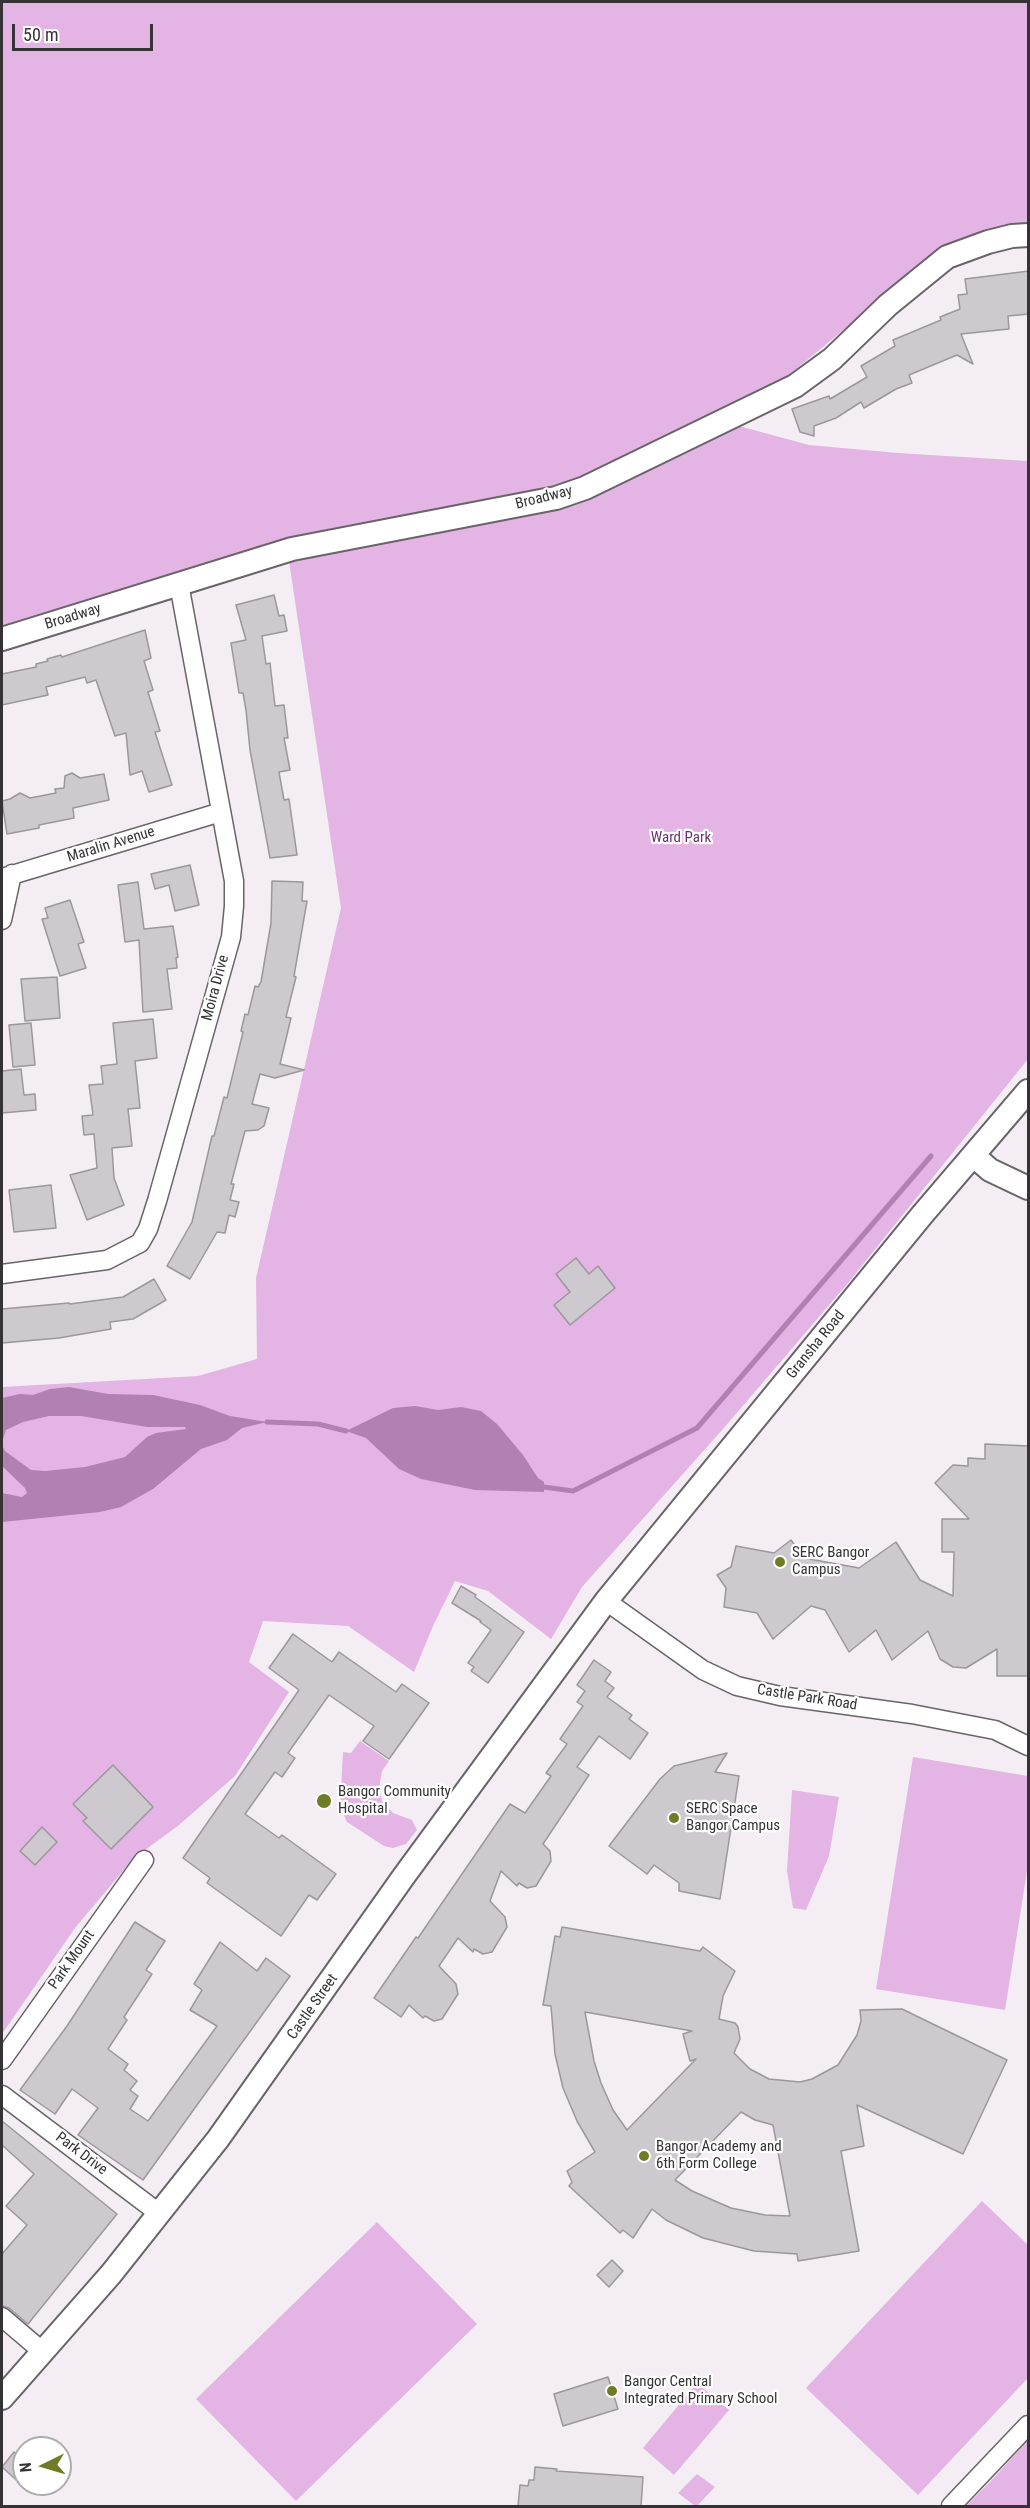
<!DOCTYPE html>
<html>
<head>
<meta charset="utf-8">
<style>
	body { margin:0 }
	#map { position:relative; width:1030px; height:2508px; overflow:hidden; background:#f4eef4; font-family:"Roboto Condensed",sans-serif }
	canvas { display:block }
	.frame { position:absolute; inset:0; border:3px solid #353335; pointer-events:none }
	.north { position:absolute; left:12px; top:2436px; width:60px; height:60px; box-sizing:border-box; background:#fff; border:2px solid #aeadae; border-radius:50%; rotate:265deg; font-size:16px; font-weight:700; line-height:24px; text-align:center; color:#353335 }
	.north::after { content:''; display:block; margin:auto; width:21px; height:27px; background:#707b26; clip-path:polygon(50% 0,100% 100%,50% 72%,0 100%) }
	.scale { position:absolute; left:12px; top:24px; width:141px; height:27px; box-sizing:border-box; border:3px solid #353335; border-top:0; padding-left:8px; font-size:18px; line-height:21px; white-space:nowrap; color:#353335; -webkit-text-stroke:4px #fff; paint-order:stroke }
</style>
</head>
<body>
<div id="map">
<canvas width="1030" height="2508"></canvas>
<div class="frame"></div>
<div class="north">N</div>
<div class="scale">50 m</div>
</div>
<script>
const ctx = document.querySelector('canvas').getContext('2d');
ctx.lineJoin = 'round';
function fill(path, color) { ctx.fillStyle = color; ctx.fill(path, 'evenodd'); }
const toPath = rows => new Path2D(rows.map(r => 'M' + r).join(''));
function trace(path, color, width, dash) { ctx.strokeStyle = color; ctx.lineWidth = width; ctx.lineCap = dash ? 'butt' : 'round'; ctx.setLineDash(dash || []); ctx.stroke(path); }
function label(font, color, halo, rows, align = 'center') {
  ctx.font = font + ' "Roboto Condensed",sans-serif'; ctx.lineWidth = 4.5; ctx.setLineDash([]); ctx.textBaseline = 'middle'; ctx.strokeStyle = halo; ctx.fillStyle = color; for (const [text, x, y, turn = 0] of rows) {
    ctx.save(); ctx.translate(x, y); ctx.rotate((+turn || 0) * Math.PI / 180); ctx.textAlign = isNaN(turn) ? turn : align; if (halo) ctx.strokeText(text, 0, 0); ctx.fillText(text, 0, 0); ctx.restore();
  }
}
const green = toPath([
	[2,2,1028,2,1028,223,941,249,783,380,637,457,569,483,314,534,2,631],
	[739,426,809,445,898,453,1028,461,1028,1059,848,1283,723,1429,582,1587,551,1639,488,1591,455,1581,433,1626,414,1672,348,1626,263,1621,249,1662,289,1692,235,1776,179,1825,133,1859,75,1928,2,2034,2,1387,198,1376,257,1359,256,1278,341,908,289,561,420,533,576,505],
	[360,1741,389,1761,382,1771,379,1788,382,1801,393,1813,412,1820,417,1830,406,1844,393,1848,384,1846,347,1822,340,1806,343,1752,351,1753],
	[913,1757,1028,1776,1028,1865,1005,2010,876,1989],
	[792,1790,839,1797,829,1856,806,1910,793,1908,787,1871],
	[982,2201,1028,2245,1028,2378,918,2495,806,2388],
	[377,2222,477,2324,296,2501,196,2399],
	[697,2383,729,2410,674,2475,643,2448],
	[1028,2440,1028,2506,966,2506,991,2481],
	[697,2474,715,2487,697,2506,695,2506,678,2493]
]);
const water = toPath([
	[69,1387,108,1394,153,1395,200,1405,230,1416,267,1422,242,1428,227,1440,201,1449,153,1489,121,1507,100,1512,2,1522,2,1493,22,1497,27,1493,25,1488,2,1466,2,1445,5,1451,31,1470,45,1471,85,1467,125,1457,147,1437,156,1433,186,1429,185,1427,147,1427,81,1416,49,1416,23,1422,6,1430,2,1442,2,1398,20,1394,33,1395,50,1389],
	[415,1406,438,1410,461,1407,481,1411,497,1424,523,1455,538,1478,544,1482,544,1492,475,1490,421,1479,399,1469,366,1438,346,1431,393,1408]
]);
const stream = toPath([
	[267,1422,318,1424,346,1431],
	[544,1487,573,1491,697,1428,931,1156]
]);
const building = toPath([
	[1029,271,1029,314,1008,316,1009,329,961,334,973,364,957,355,909,375,912,383,896,389,864,408,861,402,836,418,814,426,814,436,800,432,792,409,829,396,830,399,867,377,861,366,895,346,893,340,941,320,940,317,960,309,958,295,967,294,965,279,1029,271],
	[274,595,279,616,284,615,287,631,262,636,266,664,270,663,275,706,284,705,288,738,284,738,290,770,279,772,284,800,289,799,297,855,270,858,250,750,246,710,243,693,239,693,231,643,246,640,236,605,274,595],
	[145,630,151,658,144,661,153,690,148,692,160,731,155,732,172,785,149,792,142,771,130,775,126,733,115,736,96,680,87,683,85,677,46,687,48,695,2,705,2,674,36,667,36,664,48,661,47,659,61,655,62,657,145,630],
	[72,773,80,778,104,774,109,800,73,808,74,818,39,825,39,828,7,834,2,801,10,799,20,793,30,798,56,793,55,789,64,788,65,776,72,773],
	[190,865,199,905,175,911,169,885,155,889,151,874,190,865],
	[272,881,303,882,302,901,307,901,294,976,296,977,286,1017,291,1018,280,1064,304,1070,275,1078,260,1074,252,1104,269,1108,264,1126,258,1130,245,1131,231,1184,234,1184,230,1200,239,1202,235,1217,229,1215,225,1233,217,1232,190,1279,167,1266,192,1222,212,1136,214,1136,224,1097,227,1098,243,1032,241,1031,245,1014,248,1015,255,986,258,987,261,982,271,923,272,881],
	[138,882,144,929,173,926,178,957,176,958,177,968,167,969,172,1009,143,1012,139,940,125,942,118,885,138,882],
	[70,900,84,942,78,944,86,968,60,976,42,919,48,918,45,908,70,900],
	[57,977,60,1018,25,1021,21,979,57,977],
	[153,1019,157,1058,135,1061,140,1108,128,1109,132,1146,112,1148,114,1178,124,1205,87,1220,70,1175,97,1168,94,1134,84,1135,82,1116,93,1115,89,1085,103,1084,101,1066,117,1064,113,1023,153,1019],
	[31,1023,35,1065,13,1067,9,1025,31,1023],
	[21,1069,24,1095,35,1094,36,1110,2,1113,2,1071,21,1069],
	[51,1185,56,1228,14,1232,9,1190,51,1185],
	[576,1258,589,1274,598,1266,615,1288,570,1325,554,1305,570,1292,556,1274,576,1258],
	[154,1279,166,1300,133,1319,110,1322,111,1329,59,1338,2,1343,2,1309,69,1303,70,1304,123,1297,154,1279],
	[985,1444,1029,1446,1029,1676,997,1676,997,1649,966,1668,953,1667,940,1659,928,1631,892,1660,876,1630,849,1652,825,1610,811,1606,773,1639,757,1613,724,1607,726,1588,717,1575,731,1567,736,1546,774,1553,791,1540,804,1558,859,1568,896,1542,920,1580,953,1596,954,1552,942,1552,942,1519,969,1519,935,1483,953,1465,968,1466,968,1458,985,1459,985,1444],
	[461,1586,476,1595,475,1597,524,1632,488,1683,471,1671,474,1667,468,1663,491,1630,480,1622,481,1621,452,1603,461,1586],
	[293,1634,332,1662,339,1652,396,1692,402,1684,429,1703,389,1759,363,1741,374,1726,329,1695,288,1753,295,1758,282,1777,275,1772,245,1814,279,1838,282,1835,336,1874,317,1900,309,1895,281,1936,207,1883,210,1878,183,1858,299,1690,269,1668,293,1634],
	[594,1660,611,1672,605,1681,614,1688,607,1697,632,1715,629,1719,648,1733,630,1759,599,1736,577,1767,589,1775,543,1844,550,1851,551,1861,536,1886,527,1888,519,1883,517,1886,501,1871,490,1901,505,1917,507,1927,492,1952,483,1954,474,1949,473,1952,458,1938,439,1966,456,1984,458,1994,442,2019,434,2021,425,2016,423,2018,409,2005,401,2017,374,1998,416,1937,418,1938,510,1804,525,1813,551,1776,546,1773,567,1744,560,1739,583,1706,577,1702,585,1691,577,1685,594,1660],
	[727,1753,715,1772,739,1776,720,1899,679,1891,679,1883,654,1865,647,1874,609,1846,660,1779,674,1766,727,1753],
	[113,1765,153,1807,111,1849,83,1821,87,1818,73,1804,113,1765],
	[42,1827,57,1842,35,1865,20,1851,42,1827],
	[135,1922,165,1941,146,1970,152,1974,124,2017,127,2020,108,2049,128,2064,124,2070,137,2081,130,2090,138,2096,130,2109,148,2121,217,2026,190,2010,202,1990,194,1984,220,1942,257,1971,266,1958,290,1976,143,2180,78,2135,98,2108,72,2089,55,2114,20,2090,67,2026,135,1922],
	[562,1927,700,1951,703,1947,735,1971,723,1996,719,2019,735,2023,738,2027,740,2039,734,2053,750,2069,769,2079,800,2082,812,2079,838,2065,857,2035,861,2021,860,2010,902,2009,1007,2060,963,2154,857,2105,864,2146,841,2151,859,2251,798,2261,797,2254,754,2251,703,2238,666,2220,652,2209,633,2238,623,2230,620,2233,569,2186,572,2182,567,2171,595,2152,577,2121,563,2088,555,2054,551,2006,543,2005,555,1936,560,1937,562,1927],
	[585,2012,692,2031,683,2034,690,2061,696,2059,627,2130,613,2110,601,2083,594,2061,585,2012],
	[741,2112,755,2120,773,2125,790,2216,765,2215,731,2208,692,2191,675,2180,741,2112],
	[2,2121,117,2214,28,2324,9,2308,2,2306,2,2254,27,2225,6,2206,34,2174,2,2145,2,2121],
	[612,2260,623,2271,609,2287,597,2275,612,2260],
	[608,2377,618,2409,563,2426,554,2394,608,2377],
	[14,2452,24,2461,24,2487,2,2467,14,2452],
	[535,2467,557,2469,556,2471,643,2477,641,2506,518,2506,520,2485,528,2486,529,2480,534,2480,535,2467]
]);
const minor = toPath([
	[2,878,221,812],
	[2,920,12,874],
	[2,1274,107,1260,140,1243,148,1229,157,1201,231,937,234,906,234,881,179,584],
	[606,1601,703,1670,737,1686,780,1696,912,1714,995,1730,1028,1746],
	[2,2060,144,1860],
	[2,2095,160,2214],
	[2,2317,43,2352],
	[951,2506,1028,2425]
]);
const tertiary = toPath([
	[2,639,292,549,556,498,585,488,795,386,832,359,888,305,947,257,988,242,1012,236,1028,235],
	[974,1156,990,1170,1028,1188],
	[2,2398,111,2274,218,2139,404,1876,606,1601,922,1215,1028,1091]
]);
const markers = [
	[780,1562,6,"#707b26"],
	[324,1801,8,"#707b26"],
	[674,1818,6,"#707b26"],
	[644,2156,6,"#707b26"],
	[612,2391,6,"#707b26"]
];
const streetNames = [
	["Broadway",544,498,-14],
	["Broadway",73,617,-17],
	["Maralin Avenue",111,845,-17],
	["Moira Drive",216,988,-75],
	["Gransha Road",816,1345,-51],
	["Castle Park Road",807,1698,9],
	["Park Mount",72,1960,-55],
	["Castle Street",313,2007,-55],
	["Park Drive",81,2154,37]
];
const parkNames = [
	["Ward Park",681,838]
];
const poiNames = [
	["SERC Bangor",792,1553],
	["Campus",792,1570],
	["Bangor Community",338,1792],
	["Hospital",338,1809],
	["SERC Space",686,1809],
	["Bangor Campus",686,1826],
	["Bangor Academy and",656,2147],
	["6th Form College",656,2164],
	["Bangor Central",624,2382],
	["Integrated Primary School",624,2399]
];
fill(green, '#e4b4e4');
fill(water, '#b081b1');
trace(stream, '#b081b1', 5);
fill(building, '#cec9ce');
trace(building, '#9c979c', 1.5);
trace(minor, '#696469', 21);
trace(tertiary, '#696469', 26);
trace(minor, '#fff', 18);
trace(tertiary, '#fff', 22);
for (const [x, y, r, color] of markers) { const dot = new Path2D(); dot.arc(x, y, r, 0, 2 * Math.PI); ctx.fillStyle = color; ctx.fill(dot); trace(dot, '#fff', 2); }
label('15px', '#353335', '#fff', streetNames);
label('15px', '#6c326e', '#fff', parkNames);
label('15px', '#353335', '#fff', poiNames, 'left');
</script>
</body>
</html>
